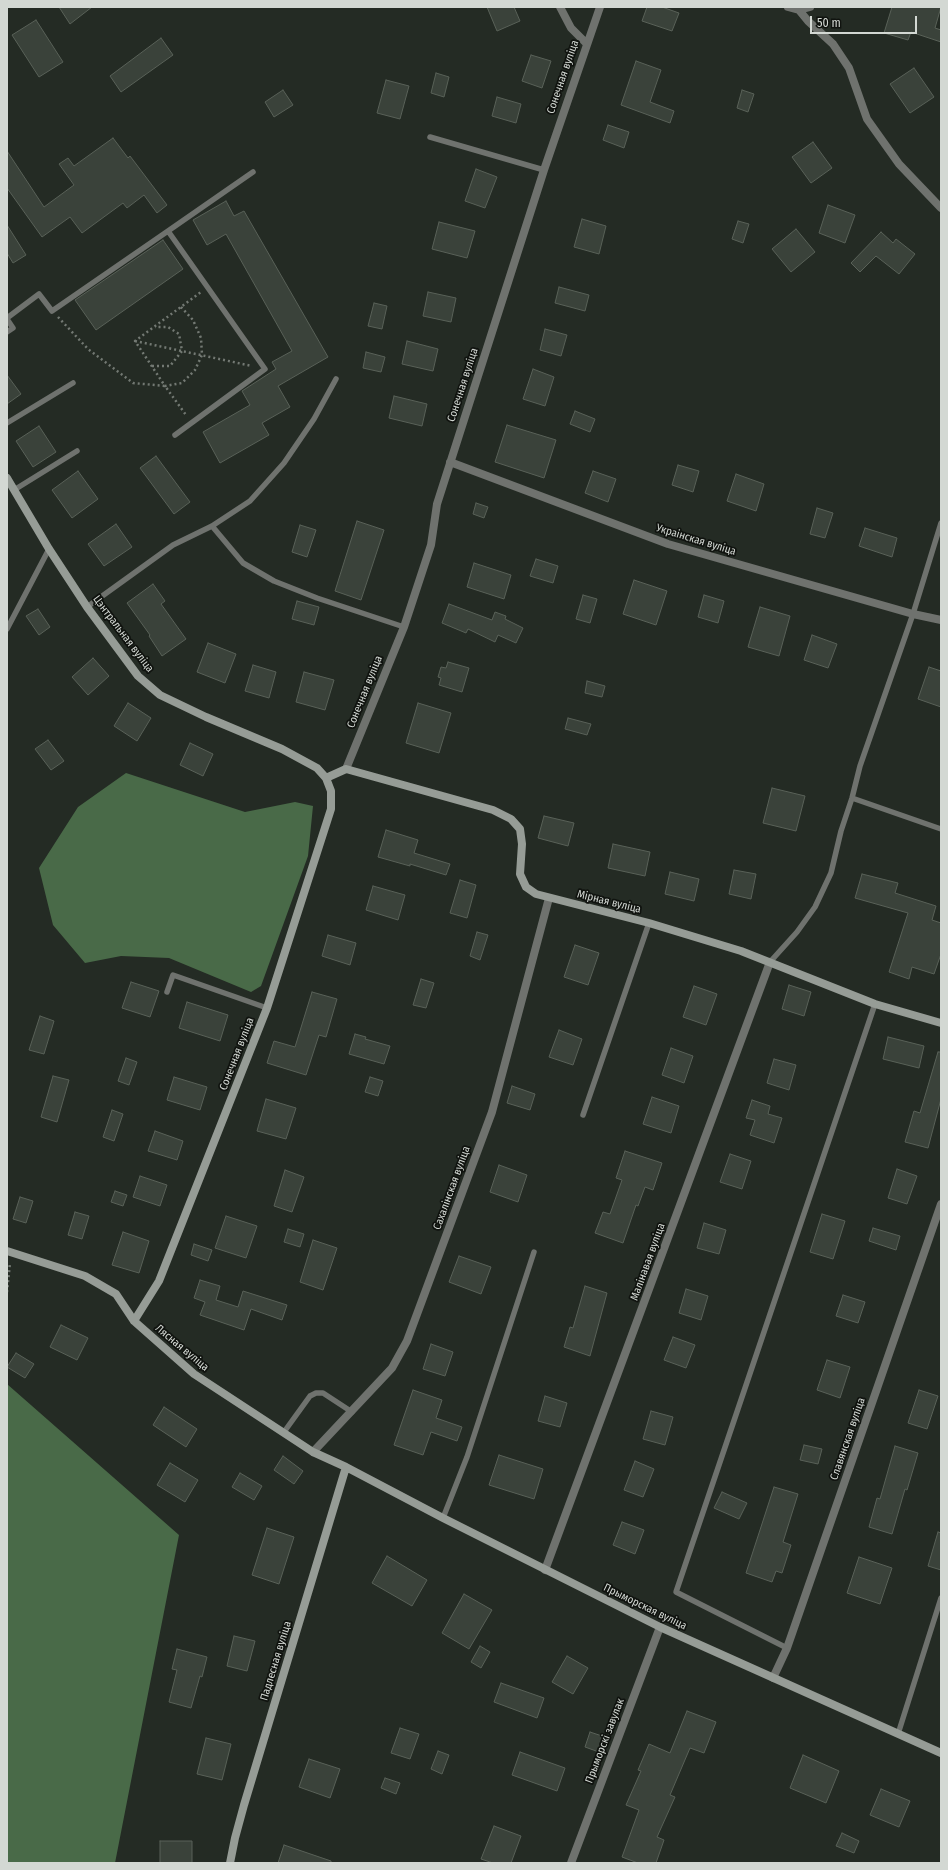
<!DOCTYPE html>
<html>
<head>
<meta charset="utf-8">
<style>
	body { margin:0 }
	#map { position:relative; width:948px; height:1870px; overflow:hidden; background:#242b24; font-family:"Fira Sans Condensed",sans-serif }
	canvas { display:block }
	.frame { position:absolute; inset:0; border:8px solid #d3d8d3; pointer-events:none }
	.scale { position:absolute; left:810px; top:16px; width:107px; height:18px; box-sizing:border-box; border:2px solid #d3d8d3; border-top:0; padding-left:5px; font-size:12px; line-height:14px; white-space:nowrap; color:#d3d8d3; -webkit-text-stroke:3px #10130f; paint-order:stroke }
</style>
</head>
<body>
<div id="map">
<canvas width="948" height="1870"></canvas>
<div class="frame"></div>
<div class="scale">50 m</div>
</div>
<script>
const ctx = document.querySelector('canvas').getContext('2d');
ctx.lineJoin = 'round';
function fill(path, color) { ctx.fillStyle = color; ctx.fill(path, 'evenodd'); }
const toPath = rows => new Path2D(rows.map(r => 'M' + r).join(''));
function trace(path, color, width, dash) { ctx.strokeStyle = color; ctx.lineWidth = width; ctx.lineCap = dash ? 'butt' : 'round'; ctx.setLineDash(dash || []); ctx.stroke(path); }
function label(font, color, halo, rows, align = 'center') {
  ctx.font = font + ' "Fira Sans Condensed",sans-serif'; ctx.lineWidth = 3.5; ctx.setLineDash([]); ctx.textBaseline = 'middle'; ctx.strokeStyle = halo; ctx.fillStyle = color; for (const [text, x, y, turn = 0] of rows) {
    ctx.save(); ctx.translate(x, y); ctx.rotate((+turn || 0) * Math.PI / 180); ctx.textAlign = isNaN(turn) ? turn : align; if (halo) ctx.strokeText(text, 0, 0); ctx.fillText(text, 0, 0); ctx.restore();
  }
}
const forest = toPath([
	[126,773,245,812,295,802,313,806,308,856,261,986,251,992,169,958,121,956,85,963,53,925,39,868,78,807],
	[7,1384,179,1535,115,1863,7,1863]
]);
const building = toPath([
	[59,7,92,7,70,24,59,7],
	[487,7,514,7,520,21,497,31,487,7],
	[647,7,662,7,679,13,672,31,642,21,647,7],
	[892,7,941,7,935,28,941,30,941,42,911,32,908,40,884,33,892,7],
	[36,20,63,62,39,77,12,35,36,20],
	[161,38,173,55,121,92,110,76,161,38],
	[531,55,551,61,542,88,522,81,531,55],
	[636,61,661,70,650,102,674,111,670,123,621,105,636,61],
	[914,68,934,97,910,113,890,84,914,68],
	[436,73,449,77,444,97,431,93,436,73],
	[386,80,409,86,400,119,377,113,386,80],
	[283,90,293,105,274,117,265,102,283,90],
	[742,90,754,94,748,112,737,108,742,90],
	[497,97,521,104,516,123,492,116,497,97],
	[608,125,629,132,624,148,603,140,608,125],
	[113,138,128,158,130,156,167,205,157,213,144,195,127,208,123,203,82,233,70,217,42,237,7,188,7,151,44,207,74,185,59,164,68,158,74,166,113,138],
	[813,142,832,168,811,183,792,157,813,142],
	[476,169,497,177,485,208,465,201,476,169],
	[226,201,234,216,244,211,328,357,278,386,290,407,262,423,269,435,220,463,203,432,250,405,242,391,276,369,272,362,292,351,226,234,207,245,193,220,226,201],
	[828,205,855,215,845,243,819,233,828,205],
	[582,219,606,226,599,254,574,247,582,219],
	[738,221,749,224,743,243,732,239,738,221],
	[439,222,475,231,467,258,432,249,439,222],
	[7,225,26,255,13,263,7,253,7,225],
	[796,229,815,252,791,272,772,249,796,229],
	[881,232,893,243,896,239,915,254,899,274,876,256,860,272,851,263,881,232],
	[163,240,183,269,96,330,75,300,163,240],
	[559,287,589,295,585,311,555,303,559,287],
	[428,292,456,298,451,322,423,316,428,292],
	[374,303,387,306,382,329,368,326,374,303],
	[545,329,567,335,561,356,540,350,545,329],
	[407,341,438,349,433,371,402,364,407,341],
	[366,352,385,357,381,372,363,368,366,352],
	[533,369,554,377,545,406,523,399,533,369],
	[7,375,21,394,7,404,7,375],
	[394,396,427,404,422,426,389,418,394,396],
	[575,411,595,419,590,432,570,424,575,411],
	[507,425,556,440,544,478,495,462,507,425],
	[39,426,56,452,33,467,16,441,39,426],
	[156,456,190,502,174,514,140,468,156,456],
	[678,465,699,471,693,492,672,485,678,465],
	[78,471,98,499,72,518,52,490,78,471],
	[593,471,616,479,608,502,585,493,593,471],
	[736,474,764,484,756,511,727,501,736,474],
	[476,503,488,507,484,518,473,514,476,503],
	[817,508,833,513,825,538,810,534,817,508],
	[357,521,384,530,361,600,335,591,357,521],
	[116,524,132,547,104,566,88,544,116,524],
	[300,525,316,530,307,557,292,552,300,525],
	[865,528,897,538,892,557,859,546,865,528],
	[536,559,558,566,553,583,530,576,536,559],
	[474,563,511,575,504,599,467,587,474,563],
	[634,580,667,591,656,625,623,614,634,580],
	[153,584,165,601,161,604,186,639,162,656,149,636,150,635,127,603,153,584],
	[583,595,597,599,590,623,576,619,583,595],
	[704,595,724,601,718,623,698,617,704,595],
	[297,601,319,607,314,625,292,619,297,601],
	[449,604,492,620,495,612,506,616,505,619,523,628,516,643,498,635,495,642,468,629,466,633,442,623,449,604],
	[760,607,790,616,779,656,748,647,760,607],
	[38,609,50,627,39,635,26,616,38,609],
	[812,635,837,644,828,668,804,660,812,635],
	[208,643,236,654,225,683,197,672,208,643],
	[93,658,109,676,88,695,72,677,93,658],
	[448,662,469,668,462,692,439,685,441,678,438,677,441,667,446,668,448,662],
	[253,665,276,672,269,698,245,691,253,665],
	[929,667,941,671,941,707,918,699,929,667],
	[304,672,334,680,325,710,296,702,304,672],
	[587,681,605,686,602,697,585,693,587,681],
	[128,703,151,718,137,741,114,726,128,703],
	[418,703,451,713,439,753,406,743,418,703],
	[568,718,591,724,587,735,565,729,568,718],
	[48,740,64,761,51,770,35,749,48,740],
	[190,743,213,754,203,776,180,765,190,743],
	[772,788,805,796,796,831,763,823,772,788],
	[544,816,574,823,568,846,538,838,544,816],
	[386,830,418,840,414,853,450,864,446,875,410,864,410,866,378,857,386,830],
	[613,844,650,852,645,876,608,868,613,844],
	[734,870,756,874,751,899,729,894,734,870],
	[670,872,699,879,694,901,665,894,670,872],
	[862,874,898,883,895,893,936,906,932,920,941,923,941,954,934,974,912,967,909,979,889,972,908,913,855,898,862,874],
	[460,880,476,885,467,918,450,913,460,880],
	[373,886,405,895,398,920,366,910,373,886],
	[477,932,488,935,480,960,470,956,477,932],
	[328,935,356,943,350,965,322,956,328,935],
	[575,945,599,953,588,985,564,977,575,945],
	[421,979,434,983,426,1008,413,1005,421,979],
	[131,982,159,991,150,1017,122,1008,131,982],
	[789,985,811,992,804,1016,782,1009,789,985],
	[694,986,717,994,706,1025,683,1017,694,986],
	[312,992,337,999,326,1037,319,1035,306,1075,267,1063,274,1041,295,1047,312,992],
	[187,1002,228,1015,220,1041,179,1028,187,1002],
	[40,1016,54,1021,44,1054,29,1050,40,1016],
	[559,1030,582,1039,573,1065,549,1057,559,1030],
	[355,1034,366,1037,365,1039,390,1046,384,1064,349,1054,355,1034],
	[888,1037,924,1046,919,1068,883,1059,888,1037],
	[671,1048,693,1056,684,1083,662,1075,671,1048],
	[938,1052,941,1052,941,1099,928,1148,905,1142,914,1111,920,1113,938,1052],
	[126,1058,137,1062,129,1085,118,1081,126,1058],
	[774,1059,796,1065,789,1090,767,1083,774,1059],
	[53,1076,69,1080,57,1122,41,1117,53,1076],
	[174,1077,207,1087,200,1110,167,1100,174,1077],
	[370,1077,383,1081,378,1096,365,1092,370,1077],
	[512,1086,535,1094,530,1110,507,1103,512,1086],
	[652,1097,679,1106,671,1133,643,1124,652,1097],
	[266,1099,296,1108,286,1139,257,1131,266,1099],
	[752,1100,770,1106,768,1114,782,1118,774,1143,750,1135,755,1120,746,1118,752,1100],
	[112,1110,123,1114,114,1141,103,1137,112,1110],
	[155,1131,183,1141,177,1160,148,1151,155,1131],
	[625,1151,662,1163,653,1190,645,1187,638,1206,636,1205,623,1243,595,1233,603,1212,610,1214,622,1180,616,1178,625,1151],
	[730,1154,751,1161,742,1189,720,1182,730,1154],
	[499,1165,527,1175,518,1202,490,1192,499,1165],
	[897,1169,917,1176,907,1204,888,1198,897,1169],
	[285,1170,304,1177,292,1212,274,1206,285,1170],
	[140,1176,167,1185,160,1206,133,1197,140,1176],
	[115,1191,127,1195,123,1206,111,1202,115,1191],
	[20,1197,33,1201,26,1223,13,1219,20,1197],
	[75,1212,89,1216,82,1239,68,1235,75,1212],
	[822,1214,845,1221,833,1259,810,1252,822,1214],
	[226,1216,257,1226,246,1258,215,1248,226,1216],
	[704,1223,726,1230,719,1254,697,1248,704,1223],
	[873,1228,900,1236,896,1250,869,1241,873,1228],
	[288,1229,304,1234,300,1247,284,1242,288,1229],
	[123,1232,149,1241,139,1273,112,1265,123,1232],
	[313,1240,337,1248,323,1290,300,1282,313,1240],
	[194,1244,212,1250,208,1261,191,1255,194,1244],
	[459,1256,491,1267,481,1294,449,1282,459,1256],
	[200,1280,220,1286,216,1300,238,1307,243,1291,287,1305,282,1320,251,1309,244,1330,200,1315,205,1302,194,1298,200,1280],
	[585,1286,607,1293,590,1356,564,1347,570,1327,573,1328,585,1286],
	[686,1289,708,1296,701,1320,679,1313,686,1289],
	[843,1295,865,1302,858,1323,836,1316,843,1295],
	[61,1325,88,1338,77,1360,50,1347,61,1325],
	[673,1337,695,1345,686,1368,664,1360,673,1337],
	[431,1344,453,1352,445,1376,423,1369,431,1344],
	[16,1353,34,1364,25,1378,7,1367,16,1353],
	[827,1360,850,1367,840,1398,817,1390,827,1360],
	[413,1390,442,1400,436,1418,462,1427,457,1441,431,1432,423,1455,394,1445,413,1390],
	[919,1390,938,1396,927,1429,908,1423,919,1390],
	[545,1396,567,1403,560,1427,538,1421,545,1396],
	[164,1407,197,1429,186,1447,153,1425,164,1407],
	[651,1411,673,1417,665,1445,643,1439,651,1411],
	[804,1445,822,1449,818,1464,800,1460,804,1445],
	[895,1446,918,1453,907,1490,905,1489,892,1534,869,1527,877,1498,880,1499,895,1446],
	[499,1455,543,1469,534,1499,489,1485,499,1455],
	[283,1456,303,1471,294,1484,274,1470,283,1456],
	[635,1461,654,1469,643,1497,624,1490,635,1461],
	[170,1463,198,1480,185,1502,157,1485,170,1463],
	[240,1473,262,1486,254,1500,232,1487,240,1473],
	[774,1487,798,1494,783,1542,791,1545,782,1573,776,1571,772,1582,746,1573,774,1487],
	[722,1492,747,1503,739,1519,714,1508,722,1492],
	[622,1522,644,1530,635,1554,613,1545,622,1522],
	[267,1528,294,1537,279,1584,252,1575,267,1528],
	[938,1532,941,1533,941,1570,928,1566,938,1532],
	[387,1556,427,1580,412,1606,372,1583,387,1556],
	[859,1557,892,1568,880,1604,847,1593,859,1557],
	[464,1594,492,1610,469,1649,442,1633,464,1594],
	[234,1636,255,1641,247,1671,227,1666,234,1636],
	[480,1646,490,1652,481,1668,471,1662,480,1646],
	[177,1649,207,1657,202,1677,200,1676,191,1708,169,1702,177,1670,172,1669,177,1649],
	[567,1656,588,1668,573,1694,552,1682,567,1656],
	[501,1683,544,1698,537,1718,494,1702,501,1683],
	[687,1711,716,1722,704,1753,690,1748,670,1795,675,1797,657,1837,664,1840,656,1863,638,1863,622,1857,639,1810,626,1805,641,1771,638,1770,649,1744,670,1753,687,1711],
	[400,1728,419,1734,410,1759,391,1753,400,1728],
	[590,1732,605,1737,599,1752,585,1747,590,1732],
	[206,1738,231,1744,222,1780,197,1774,206,1738],
	[438,1751,449,1755,442,1774,431,1769,438,1751],
	[520,1752,565,1768,557,1791,512,1775,520,1752],
	[803,1755,839,1771,826,1803,790,1788,803,1755],
	[309,1759,340,1769,330,1798,299,1787,309,1759],
	[385,1778,400,1783,396,1794,381,1788,385,1778],
	[881,1789,910,1801,899,1827,870,1815,881,1789],
	[494,1826,521,1836,511,1863,493,1863,481,1859,494,1826],
	[842,1833,859,1841,854,1853,836,1846,842,1833],
	[160,1841,192,1841,192,1863,160,1863,160,1841],
	[284,1845,331,1861,331,1863,278,1863,284,1845]
]);
const path = toPath([
	[181,307,193,320,201,338,202,355,195,370,182,383,165,386,135,341,201,292],
	[58,317,88,349,133,383,165,386,186,415],
	[135,341,252,366],
	[152,366,170,366,182,351,179,334,168,327,155,327],
	[7,1292,10,1263]
]);
const lane = toPath([
	[430,137,544,170],
	[168,231,253,172],
	[7,318,39,294,52,311,168,231,265,369,175,435],
	[7,319,13,328,7,332],
	[7,423,73,383],
	[14,490,77,451],
	[212,526,243,563,274,581,317,598,404,627],
	[87,607,173,545,212,526,250,501,284,463,314,419,336,379],
	[7,629,49,549],
	[852,798,941,829],
	[770,962,797,932,815,907,831,873,841,831,852,798,860,766,913,614,941,523],
	[167,992,173,975,267,1008],
	[583,1115,649,923],
	[284,1432,310,1396,316,1393,323,1393,352,1412],
	[443,1518,467,1457,534,1252],
	[787,1648,676,1592,875,1004],
	[898,1734,941,1598]
]);
const street = toPath([
	[560,7,571,28,586,43],
	[788,7,799,10,808,21,833,44,849,68,867,119,899,164,941,208],
	[799,10,810,7],
	[450,462,668,544,913,614,941,620],
	[346,769,404,627,431,545,437,504,544,170,600,7],
	[313,1452,392,1368,407,1341,492,1112,549,898],
	[545,1570,770,962],
	[773,1678,787,1648,941,1204],
	[571,1863,660,1627]
]);
const secondary = toPath([
	[7,478,49,549,87,607,138,676,160,695,206,717,282,749,317,768,326,778,331,791,331,809,267,1008,159,1281,134,1321],
	[326,778,346,769,493,810,511,819,520,829,522,844,520,874,526,887,536,894,649,923,741,951,875,1004,941,1023],
	[7,1251,85,1276,116,1294,134,1321,194,1374,313,1452,346,1467,443,1518,660,1627,941,1753],
	[230,1863,235,1838,244,1805,346,1467]
]);
const streetNames = [
	["Сонечная вуліца",563,77,-71],
	["Сонечная вуліца",463,385,-72],
	["Украінская вуліца",696,540,17],
	["Цэнтральная вуліца",123,634,53],
	["Сонечная вуліца",365,692,-68],
	["Мірная вуліца",609,902,14],
	["Сонечная вуліца",237,1054,-69],
	["Сахалінская вуліца",452,1188,-70],
	["Малінавая вуліца",648,1262,-70],
	["Лясная вуліца",182,1348,40],
	["Славянская вуліца",848,1439,-71],
	["Прыморская вуліца",645,1607,26],
	["Падлесная вуліца",276,1661,-73],
	["Прыморскі завулак",605,1741,-69]
];
fill(forest, '#496a48');
fill(building, '#3a423a');
trace(building, '#596158', 1);
trace(path, '#737973', 2.5, [2, 3]);
trace(lane, '#6f726e', 5.5);
trace(street, '#6f726e', 8);
trace(secondary, '#969c96', 8);
label('11px', '#d3d8d3', '#10130f', streetNames);
</script>
</body>
</html>
